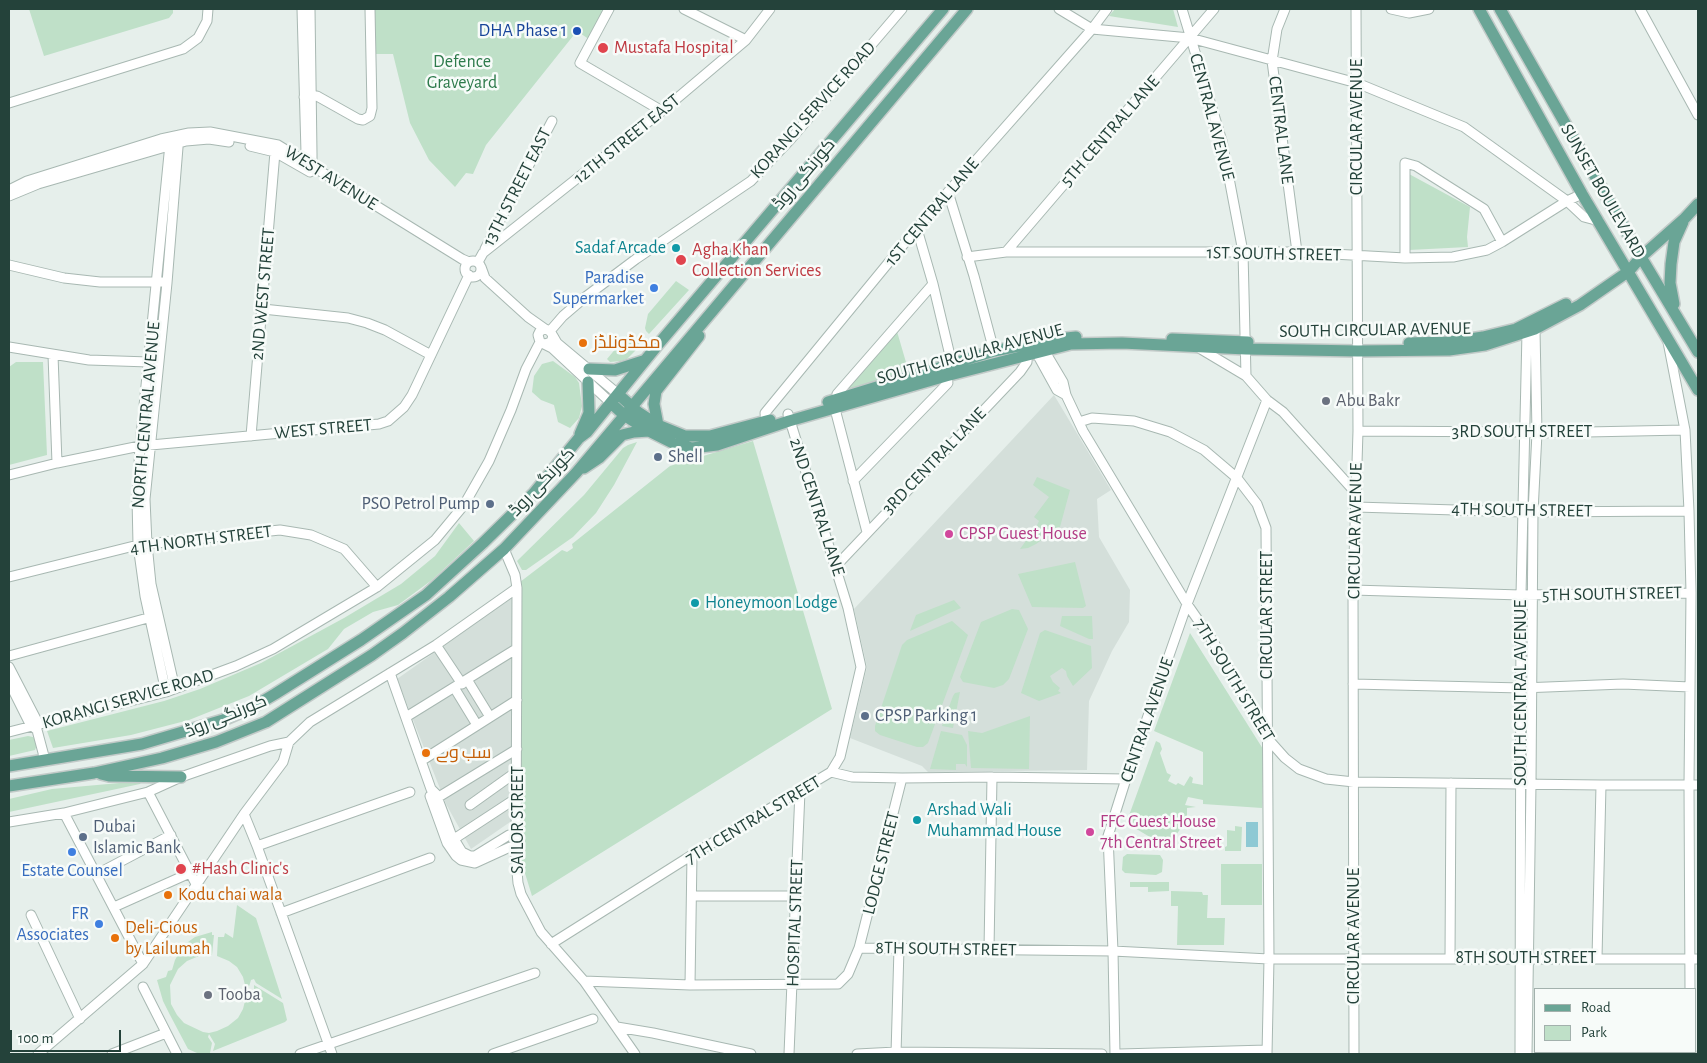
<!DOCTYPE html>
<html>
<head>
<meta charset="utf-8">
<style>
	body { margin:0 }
	#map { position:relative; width:1707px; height:1063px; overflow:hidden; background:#e6efeb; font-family:"Alegreya Sans",sans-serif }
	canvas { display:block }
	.frame { position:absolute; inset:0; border:10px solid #24423a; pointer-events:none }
	.legend { position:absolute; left:1534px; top:988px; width:162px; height:65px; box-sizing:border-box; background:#f7fbf9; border:1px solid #a3b1ad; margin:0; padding:6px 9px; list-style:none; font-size:15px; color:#24423a }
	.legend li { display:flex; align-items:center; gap:10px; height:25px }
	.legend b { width:25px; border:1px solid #a3b1ad }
	.scale { position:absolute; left:10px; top:1030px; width:111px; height:22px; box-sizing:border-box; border:2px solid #24423a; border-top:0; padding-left:6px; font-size:15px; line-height:18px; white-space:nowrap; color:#24423a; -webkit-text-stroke:4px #f7fbf9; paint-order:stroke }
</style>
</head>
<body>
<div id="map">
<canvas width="1707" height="1063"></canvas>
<div class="frame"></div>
<ul class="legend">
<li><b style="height:6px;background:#6aa596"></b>Road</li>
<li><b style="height:14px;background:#bfe0c8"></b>Park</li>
</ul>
<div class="scale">100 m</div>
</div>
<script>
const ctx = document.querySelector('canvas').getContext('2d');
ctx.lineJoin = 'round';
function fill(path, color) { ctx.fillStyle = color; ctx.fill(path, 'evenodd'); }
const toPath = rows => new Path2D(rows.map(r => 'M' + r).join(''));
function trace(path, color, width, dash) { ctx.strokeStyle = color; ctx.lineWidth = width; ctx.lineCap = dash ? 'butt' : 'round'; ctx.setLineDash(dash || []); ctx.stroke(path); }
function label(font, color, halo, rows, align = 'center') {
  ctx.font = font + ' "Alegreya Sans",Cairo,sans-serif'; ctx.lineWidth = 5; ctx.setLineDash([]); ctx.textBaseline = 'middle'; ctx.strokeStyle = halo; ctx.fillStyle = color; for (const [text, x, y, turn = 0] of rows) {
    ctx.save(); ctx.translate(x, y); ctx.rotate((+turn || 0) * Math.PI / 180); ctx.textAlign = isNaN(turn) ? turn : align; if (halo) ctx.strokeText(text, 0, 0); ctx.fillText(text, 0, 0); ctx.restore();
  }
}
const built = toPath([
	[1054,395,1111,490,1097,499,1099,537,1130,590,1129,622,1112,651,1089,701,1087,770,928,772,922,766,850,738,867,667,854,609],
	[513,597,513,820,471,849,446,804,397,679]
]);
const green = toPath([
	[29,9,173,9,173,13,169,18,44,56],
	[370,9,598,9,607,12,590,40,577,31,486,145,473,174,466,173,455,187,429,160,410,123,393,54,371,54],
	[1115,9,1173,9,1178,27,1109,16],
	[1409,174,1470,207,1467,237,1468,247,1409,250],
	[676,281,689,290,649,334,646,331,645,328,648,314],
	[896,328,910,376,839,399],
	[627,335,640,343,635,351,627,359,621,361,610,362,607,359],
	[553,361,575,377,579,383,582,406,579,418,570,428,558,422,554,405,541,400,532,392,534,376,542,364],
	[16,362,43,362,47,455,9,465,9,367],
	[753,441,832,709,532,896,520,857,520,582,562,550,567,552,573,548,572,544,670,466],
	[637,442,614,485,596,513,573,537,526,570,522,570,517,561,584,495,623,448,628,445],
	[1037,477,1070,490,1060,527,1036,544,1028,548,1020,549,1036,527,1039,521,1034,517,1049,497,1033,485],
	[459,523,474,541,432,580,398,605,373,612,344,629,328,649,249,696,189,720,131,735,53,748,47,731,164,701,200,689,261,663,344,618,401,584,435,556],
	[1075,562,1086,606,1083,608,1032,607,1018,574],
	[954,600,961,608,910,631,916,615],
	[1012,609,1019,610,1028,629,1009,679,1003,685,994,688,963,682,960,677,981,622],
	[1062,616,1092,616,1093,639,1089,639,1060,626],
	[952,621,968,635,928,743,923,747,917,747,880,735,875,731,875,726,902,645,907,640],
	[1045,630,1091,646,1092,668,1073,686,1067,676,1066,671,1062,668,1050,676,1053,682,1060,688,1058,691,1061,693,1039,701,1021,693,1040,633],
	[1190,633,1263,749,1262,808,1203,804,1203,800,1188,797,1185,805,1196,807,1187,808,1187,820,1173,839,1167,843,1160,843,1128,824,1127,821,1156,741,1160,743,1162,749,1160,753,1167,773,1171,775,1168,781,1176,785,1178,783,1184,786,1190,776,1193,778,1192,783,1203,785,1203,752,1154,731],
	[960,692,953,728,942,726,953,696,955,693],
	[1030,716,1029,769,971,768,968,731,982,733],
	[941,731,962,735,967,745,967,767,965,764,956,764,956,770,930,769],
	[28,736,33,737,36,741,37,745,35,750,9,756,9,740],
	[142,781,140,784,9,812,9,799,52,789],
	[1235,826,1242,827,1241,851,1225,851,1225,847,1227,846,1227,830,1235,831],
	[1127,854,1160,855,1163,860,1162,872,1156,875,1125,873,1122,870,1123,857],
	[1221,864,1262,864,1262,905,1221,905],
	[1130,882,1169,882,1169,891,1148,892,1148,887,1130,887],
	[1171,891,1202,892,1203,895,1208,895,1207,918,1225,918,1224,945,1177,945,1178,906,1171,906],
	[237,905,256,918,282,999,256,983,254,979,251,980,247,993,250,995,254,994,254,985,283,1003,287,1020,285,1022,213,1051,215,1044,209,1034,208,1037,212,1043,210,1053,197,1053,188,1049,170,1015,163,1001,157,980,166,977,168,971,172,970,175,960,180,951,188,942,195,937,212,932,212,935,214,935,212,955,199,956,187,961,178,969,170,985,171,1004,177,1015,184,1023,203,1032,209,1033,217,1031,228,1026,238,1018,243,1009,247,993,243,977,237,967,229,961,217,956,218,937,224,937,225,933,233,938]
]);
const water = toPath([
	[1246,822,1258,822,1258,847,1246,847]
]);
const minor = toPath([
	[302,9,306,153,303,164],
	[609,9,580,63,662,111],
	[684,9,746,40],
	[1059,9,1092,29,1190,38,1357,83,1464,127,1567,201,1582,194],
	[1182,9,1222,141,1243,252,1246,376],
	[1285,9,1277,29,1272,61,1297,252],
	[1391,9,1409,13,1429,9],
	[1640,9,1698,115],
	[304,97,317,96,358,119,363,120,370,116,372,108,370,9],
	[9,103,183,49,198,38,207,21,208,9],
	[250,146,275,152,310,172],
	[308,170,312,162,312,153,310,9],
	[9,190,27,181,161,139,189,133,210,132,278,145,462,259,469,262],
	[948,192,974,276,994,351],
	[9,196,38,184,186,141,209,139,229,142],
	[917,229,933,284,952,364],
	[485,249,552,121],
	[1006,252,1214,9],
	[967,257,1006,252,1297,252,1405,258,1453,257,1487,250,1502,242,1567,201,1584,217,1599,221],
	[1405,258,1405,163,1416,166,1484,209,1502,242],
	'465 269a8 8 0 1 1 16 0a8 8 0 1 1-16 0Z',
	[478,262,483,253,662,111,746,40,770,9],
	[9,265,64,278,100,282,162,282],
	[481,267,485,278,528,317,545,329],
	[263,309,348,318,367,323,385,330,431,355],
	[550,331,563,316,584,298,636,259,751,181,790,140,902,9],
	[553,336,557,343,618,394],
	[1668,342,1685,430,1689,511,1691,593,1689,784,1690,989],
	[545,344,551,342,553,336,550,331,545,329,540,331,538,335,540,342,552,348,611,403],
	[9,347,89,360,149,362],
	[1199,348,1246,376,1267,400,1283,412,1355,492],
	[1044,350,1063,382,1066,395,1083,431,1187,604,1214,643,1268,739,1285,758,1299,769,1326,779,1354,782,1601,785,1698,785],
	[1036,352,1057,390,1066,395],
	[53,355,57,463],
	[838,400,837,394,933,284],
	[835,409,867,532],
	[788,414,848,608,861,667,840,757,831,772],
	[766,421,765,413,903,245,948,192,1092,29,1107,9],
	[1079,422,1092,418,1134,421,1170,432,1204,450,1237,478,1257,504,1266,528,1269,959,1267,1054],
	[1358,431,1526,432,1537,433,1685,430],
	[251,436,275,152],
	[9,475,57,463,140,446,379,424,388,421,404,407,412,395,469,275],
	[853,481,948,383,946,376],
	[1356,507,1522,512,1689,511],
	[504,549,515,575,517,588,516,860,518,883,521,894,541,932,584,981,635,1054],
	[836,566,1020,372,1027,362,1027,354],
	[9,577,138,545,280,530,311,535,344,549,377,587],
	[1353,590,1521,595,1691,593],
	[436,645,462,684],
	[9,656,155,616],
	[9,667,37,721,37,730,45,760],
	[390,673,431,789,436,794,451,834,462,852,470,856,475,856,509,835,516,836],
	[468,681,490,717],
	[9,682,30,724,37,730],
	[1353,684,1522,688,1623,684,1690,687],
	[175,689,151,584,147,544,145,499,167,283,179,135],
	[455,689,477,725],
	[166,692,145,596,138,545,137,498,140,446,170,144,170,137],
	[406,717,516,649],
	[9,732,166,692,236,666,273,649,377,587,435,540,464,505,489,461,511,410,526,369,540,342],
	[421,761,517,700],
	[148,792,197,886],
	[430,796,447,843,456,856,461,860,475,863,510,847,516,847],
	[437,798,517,749],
	[470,805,512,775,517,775],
	[64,813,143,964],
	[244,814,257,846,332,1054],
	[9,822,64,813,148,792,181,777,270,746,289,742,310,722,436,645,517,588],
	[454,839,512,801,517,801],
	[257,846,410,792],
	[97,874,171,835],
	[692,896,795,896],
	[114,907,190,873],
	[281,913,430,858],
	[31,915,80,1019],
	[551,944,692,855,831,772,852,777,902,778,992,777,1126,779],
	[859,948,902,778],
	[989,949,992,777],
	[1450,958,1451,783],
	[1597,958,1601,785],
	[584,981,690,985,838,984,848,974,859,948,1113,951,1269,959,1698,959],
	[690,985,692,855],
	[143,987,177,1054],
	[617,1027,653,1033,751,1054],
	[1691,1052,1691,1054],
	[38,1054,143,964,244,814,283,762,289,742],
	[112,1054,166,1033],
	[300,1054,535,973],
	[493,1054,593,1019],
	[789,1054,800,791],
	[857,1054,896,1052,1102,1054],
	[896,1054,899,948],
	[1115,1054,1113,951,1108,836,1126,779,1187,604,1267,400],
	[1120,1054,1267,1050],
	[1354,1054,1353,590,1358,431,1356,9],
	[1520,1054,1521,595,1527,332],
	[1527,1054,1531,784,1533,512,1537,433,1535,329]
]);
const major = toPath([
	[1479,9,1582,194,1698,390],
	[1500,9,1641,257,1698,352],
	[1674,304,1670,283,1671,264,1674,242,1683,222],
	[1172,339,1248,342],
	[1409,343,1450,342,1483,337,1516,329,1566,304],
	[589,369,615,370,643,361],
	[618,394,638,412,658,425,685,436,710,436,770,420],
	[828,402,994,351,1048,340,1076,337],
	[611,403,624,415,649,431,673,443,692,448,717,445,789,421,946,376,1071,344,1122,343,1246,349,1358,351,1449,350,1485,345,1535,329,1580,305,1629,271,1641,257,1685,218,1698,204],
	[658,425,654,404,656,391,699,336],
	[580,434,589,413,588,382],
	[584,468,599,458,622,435,634,432,649,431],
	[9,766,142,744,223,720,253,707,275,694,361,640,426,595,483,543,534,493,579,438,587,432,656,347,943,9],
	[101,774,109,776,181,777],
	[9,786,94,773,162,758,216,742,266,722,372,655,403,633,449,597,504,549,576,473,967,9]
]);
const markers = [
	[577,31,5,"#1a4fb4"],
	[603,48,6,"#e0444e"],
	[676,248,5,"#0f9aa8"],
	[681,260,6,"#e0444e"],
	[654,288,5,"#3f7fe0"],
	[583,343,5,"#e8710a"],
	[1326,401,5,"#6b7280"],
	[658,457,5,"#5c6f8a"],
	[490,504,5,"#5c6f8a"],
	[949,534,5,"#d1479c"],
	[695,603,5,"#0f9aa8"],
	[865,716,5,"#5c6f8a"],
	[426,753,5,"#e8710a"],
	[917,820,5,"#0f9aa8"],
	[1090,832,5,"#d1479c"],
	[83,837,5,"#5c6f8a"],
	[72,852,5,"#3f7fe0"],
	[181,869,6,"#e0444e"],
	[168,895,5,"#e8710a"],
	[99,924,5,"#3f7fe0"],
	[115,938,5,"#e8710a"],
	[208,995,5,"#6b7280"]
];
const transitNames = [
	["DHA Phase 1",567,31]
];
const healthNames = [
	["Mustafa Hospital",614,48],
	["Agha Khan",692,250],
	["Collection Services",692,271],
	["#Hash Clinic's",192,869]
];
const parkNames = [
	["Defence",462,62],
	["Graveyard",462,83]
];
const streetNames = [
	["KORANGI SERVICE ROAD",813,110,-48],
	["CENTRAL AVENUE",1212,117,75],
	["CIRCULAR AVENUE",1357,127,-90],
	["CENTRAL LANE",1281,130,83],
	["5TH CENTRAL LANE",1110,131,-49],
	["12TH STREET EAST",627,139,-39],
	["کورنگی روڈ",804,174,-50],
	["WEST AVENUE",331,178,32],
	["13TH STREET EAST",517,187,-63],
	["SUNSET BOULEVARD",1603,191,60],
	["1ST CENTRAL LANE",932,212,-50],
	["1ST SOUTH STREET",1274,254,1],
	["2ND WEST STREET",263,294,-85],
	["SOUTH CIRCULAR AVENUE",1375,330,-1],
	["SOUTH CIRCULAR AVENUE",970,354,-15],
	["NORTH CENTRAL AVENUE",146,415,-85],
	["WEST STREET",323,429,-5],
	["3RD SOUTH STREET",1522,432],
	["3RD CENTRAL LANE",934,461,-46],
	["کورنگی روڈ",542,482,-47],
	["2ND CENTRAL LANE",817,507,72],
	["4TH SOUTH STREET",1522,510,1],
	["CIRCULAR AVENUE",1355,531,-89],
	["4TH NORTH STREET",201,540,-7],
	["5TH SOUTH STREET",1612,594,-1],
	["CIRCULAR STREET",1267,615,-90],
	["7TH SOUTH STREET",1234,680,59],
	["SOUTH CENTRAL AVENUE",1521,693,-90],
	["KORANGI SERVICE ROAD",128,699,-16],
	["کورنگی روڈ",226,716,-22],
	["CENTRAL AVENUE",1147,720,-71],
	["SAILOR STREET",518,820,-90],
	["7TH CENTRAL STREET",753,820,-31],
	["LODGE STREET",881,863,-76],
	["HOSPITAL STREET",795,923,-88],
	["CIRCULAR AVENUE",1354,936,-90],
	["8TH SOUTH STREET",946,949,1],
	["8TH SOUTH STREET",1526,958]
];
const cultureNames = [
	["Sadaf Arcade",666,248,"right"],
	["Honeymoon Lodge",705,603],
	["Arshad Wali",927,810],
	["Muhammad House",927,831]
];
const shopNames = [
	["Paradise",644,278],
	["Supermarket",644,299],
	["Estate Counsel",72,871,"center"],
	["FR",89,914],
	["Associates",89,935]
];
const foodNames = [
	["مکڈونلڈز",593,343],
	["سب وے",436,753],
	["Kodu chai wala",178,895],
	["Deli-Cious",125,928],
	["by Lailumah",125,949]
];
const worshipNames = [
	["Abu Bakr",1336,401],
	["Tooba",218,995]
];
const serviceNames = [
	["Shell",668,457],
	["PSO Petrol Pump",480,504,"right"],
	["CPSP Parking 1",875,716],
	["Dubai",93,827],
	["Islamic Bank",93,848]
];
const hotelNames = [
	["CPSP Guest House",959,534],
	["FFC Guest House",1100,822],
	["7th Central Street",1100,843]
];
fill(built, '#d4dfda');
fill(green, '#bfe0c8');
fill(water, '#8ec9d4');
trace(minor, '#a8b8b2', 11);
trace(major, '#c2cac8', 14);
trace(minor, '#fff', 9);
trace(major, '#6aa596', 11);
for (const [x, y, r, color] of markers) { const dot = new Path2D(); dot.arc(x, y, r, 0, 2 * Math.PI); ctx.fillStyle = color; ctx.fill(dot); trace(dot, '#f7fbf9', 2); }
label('18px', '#164399', '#f7fbf9', transitNames, 'right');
label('18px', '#be3a42', '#f7fbf9', healthNames, 'left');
label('18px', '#2d7a4b', '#f7fbf9', parkNames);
label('18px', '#24423a', '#f7fbf9', streetNames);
label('18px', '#0d838f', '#f7fbf9', cultureNames, 'left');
label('18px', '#366cbe', '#f7fbf9', shopNames, 'right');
label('18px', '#c56008', '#f7fbf9', foodNames, 'left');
label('18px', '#5b616d', '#f7fbf9', worshipNames, 'left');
label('18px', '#4e5e75', '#f7fbf9', serviceNames, 'left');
label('18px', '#b23c85', '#f7fbf9', hotelNames, 'left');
</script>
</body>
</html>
